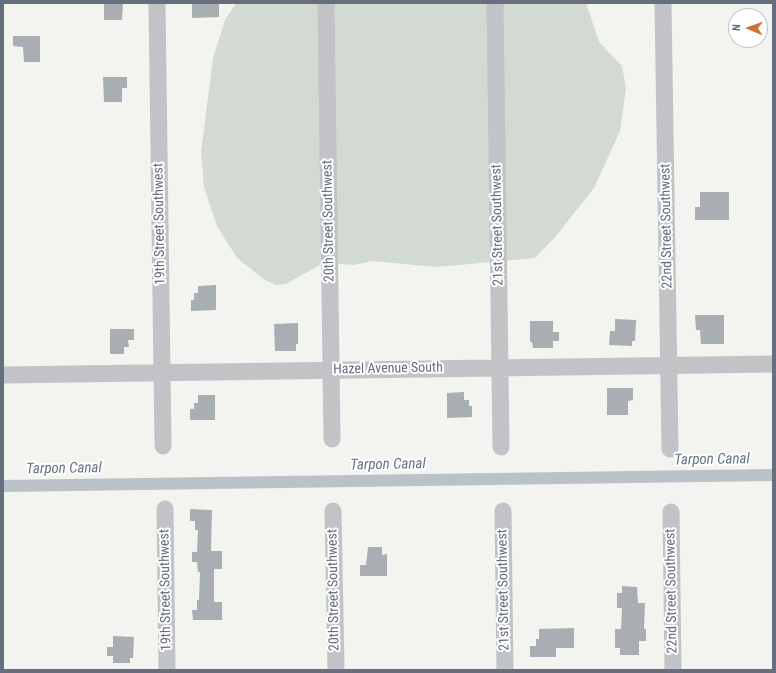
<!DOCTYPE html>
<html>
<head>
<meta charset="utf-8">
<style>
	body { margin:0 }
	#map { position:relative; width:776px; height:673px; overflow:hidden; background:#f3f3f0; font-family:"Roboto Condensed",sans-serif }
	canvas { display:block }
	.frame { position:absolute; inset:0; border:4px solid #656f7d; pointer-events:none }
	.north { position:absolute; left:728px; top:8px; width:40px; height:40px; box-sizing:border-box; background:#fff; border:1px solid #c1c5cb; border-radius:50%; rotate:272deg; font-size:11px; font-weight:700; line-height:16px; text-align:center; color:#656f7d }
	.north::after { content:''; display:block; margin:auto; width:14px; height:18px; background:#ce7234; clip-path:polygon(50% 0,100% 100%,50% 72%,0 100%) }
</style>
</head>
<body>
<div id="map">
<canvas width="776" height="673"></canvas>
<div class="frame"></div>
<div class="north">N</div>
</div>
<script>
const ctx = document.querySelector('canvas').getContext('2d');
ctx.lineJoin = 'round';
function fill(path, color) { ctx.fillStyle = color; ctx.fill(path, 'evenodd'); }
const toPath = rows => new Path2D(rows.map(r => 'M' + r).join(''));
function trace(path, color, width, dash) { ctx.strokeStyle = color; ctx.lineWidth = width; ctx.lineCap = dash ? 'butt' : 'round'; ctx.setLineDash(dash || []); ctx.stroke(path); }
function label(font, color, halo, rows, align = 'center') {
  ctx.font = font + ' "Roboto Condensed",sans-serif'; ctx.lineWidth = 4; ctx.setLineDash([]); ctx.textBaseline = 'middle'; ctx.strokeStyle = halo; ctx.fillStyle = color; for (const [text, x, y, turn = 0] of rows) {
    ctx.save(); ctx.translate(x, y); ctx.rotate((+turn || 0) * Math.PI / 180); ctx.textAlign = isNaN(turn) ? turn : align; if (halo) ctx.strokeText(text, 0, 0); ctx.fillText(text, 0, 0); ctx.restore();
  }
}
const green = toPath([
	[236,3,586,3,599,42,622,66,626,88,620,131,594,188,556,236,535,258,437,267,372,261,354,265,323,263,286,284,276,285,265,280,237,258,217,226,204,187,201,152,213,58,225,20]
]);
const canal = toPath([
	[3,486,773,475]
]);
const building = toPath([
	[104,3,123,3,122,20,104,20],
	[192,3,217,3,219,4,219,17,192,18],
	[13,36,40,36,40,62,24,62,23,47,13,46],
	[103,77,127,77,127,88,122,88,122,102,104,102],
	[700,192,729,192,729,220,695,220,695,207,700,207],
	[216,285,216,310,191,311,191,300,194,300,194,293,198,293,198,286],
	[695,315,724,315,724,344,701,344,700,330,696,330],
	[615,319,636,320,635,341,632,341,632,346,609,345,610,331,615,331],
	[530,321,553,321,553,332,559,332,559,341,553,341,553,348,533,348,532,342,530,342],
	[298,323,298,344,296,344,296,351,275,351,274,324],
	[110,329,134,329,134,340,128,340,129,347,124,347,124,354,110,354],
	[607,388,633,388,633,400,628,401,628,415,607,415],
	[464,392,464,400,469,400,469,406,472,406,472,417,447,418,447,393],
	[198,395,215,395,215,420,190,420,190,409,194,409,194,403,198,403],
	[190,509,212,510,211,551,222,551,222,569,214,569,214,602,222,602,222,620,193,620,192,610,197,610,197,600,199,600,200,572,198,572,197,562,192,562,192,552,197,552,198,530,195,530,195,521,190,521],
	[368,547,382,547,382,555,387,554,387,576,360,576,360,565,366,565],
	[622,586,637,587,638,603,645,603,644,629,646,629,646,641,639,641,639,655,620,655,620,648,615,648,615,629,621,629,622,608,617,608,617,593,622,593],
	[574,628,574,648,556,648,556,657,530,657,530,646,536,646,536,639,539,639,539,629],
	[113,636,134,637,133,658,130,658,130,663,113,663,113,656,107,656,107,647,113,647]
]);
const minor = toPath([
	[157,3,163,446],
	[326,3,332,439],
	[495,3,501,447],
	[663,3,670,449],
	[3,375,773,364],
	[165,509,167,670],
	[333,511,336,670],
	[503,511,505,670],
	[671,512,673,670]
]);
const streetNames = [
	["20th Street Southwest",329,221,-91],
	["19th Street Southwest",160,224,-91],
	["21st Street Southwest",498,225,-91],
	["22nd Street Southwest",667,226,-91],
	["Hazel Avenue South",388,369,-1],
	["19th Street Southwest",166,590,-91],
	["20th Street Southwest",334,590,-91],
	["21st Street Southwest",504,590,-91],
	["22nd Street Southwest",672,591,-91]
];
const waterNames = [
	["Tarpon Canal",712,460,-1],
	["Tarpon Canal",388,465,-1],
	["Tarpon Canal",64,469,-1]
];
fill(green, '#d3dad1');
trace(canal, '#bbc2c7', 12);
fill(building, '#a9aeb3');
trace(minor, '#c1c3c6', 17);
label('14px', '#656f7d', '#fff', streetNames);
label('italic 15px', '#667582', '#fff', waterNames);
</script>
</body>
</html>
